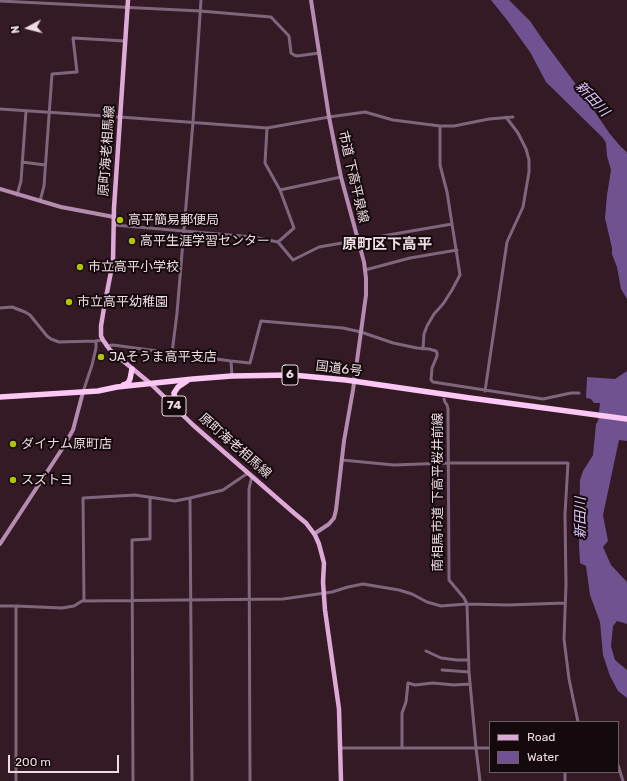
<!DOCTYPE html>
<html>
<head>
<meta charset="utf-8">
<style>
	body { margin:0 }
	#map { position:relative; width:627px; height:781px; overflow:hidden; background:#341a25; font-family:Rubik,sans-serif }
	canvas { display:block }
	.legend { position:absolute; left:489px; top:721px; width:130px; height:52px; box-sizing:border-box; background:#14090d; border:1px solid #6c5d63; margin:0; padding:5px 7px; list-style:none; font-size:12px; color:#efdce3 }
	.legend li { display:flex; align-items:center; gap:8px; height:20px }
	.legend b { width:20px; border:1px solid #6c5d63 }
	.north { position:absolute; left:8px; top:8px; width:40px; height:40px; -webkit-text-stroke:3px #14090d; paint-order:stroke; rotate:263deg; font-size:11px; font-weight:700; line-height:16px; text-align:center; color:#efdce3 }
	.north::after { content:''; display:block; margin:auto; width:14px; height:18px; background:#efdce3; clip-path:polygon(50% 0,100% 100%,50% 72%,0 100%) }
	.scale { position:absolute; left:8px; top:755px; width:111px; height:18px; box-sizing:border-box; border:2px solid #efdce3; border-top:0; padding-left:5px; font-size:12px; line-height:14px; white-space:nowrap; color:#efdce3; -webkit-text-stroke:3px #14090d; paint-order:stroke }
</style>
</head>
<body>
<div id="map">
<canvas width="627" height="781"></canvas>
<ul class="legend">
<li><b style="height:5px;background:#dda9d7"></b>Road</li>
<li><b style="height:11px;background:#705290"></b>Water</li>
</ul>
<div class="north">N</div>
<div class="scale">200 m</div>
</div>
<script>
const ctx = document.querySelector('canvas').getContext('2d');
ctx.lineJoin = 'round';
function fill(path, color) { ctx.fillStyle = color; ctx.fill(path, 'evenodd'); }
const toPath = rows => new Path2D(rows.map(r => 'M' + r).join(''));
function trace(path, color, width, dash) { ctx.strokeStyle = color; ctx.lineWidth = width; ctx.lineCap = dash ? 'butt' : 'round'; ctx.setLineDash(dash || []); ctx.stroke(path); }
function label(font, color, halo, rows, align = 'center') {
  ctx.font = font + ' Rubik,"Noto Sans JP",sans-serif'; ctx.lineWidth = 4; ctx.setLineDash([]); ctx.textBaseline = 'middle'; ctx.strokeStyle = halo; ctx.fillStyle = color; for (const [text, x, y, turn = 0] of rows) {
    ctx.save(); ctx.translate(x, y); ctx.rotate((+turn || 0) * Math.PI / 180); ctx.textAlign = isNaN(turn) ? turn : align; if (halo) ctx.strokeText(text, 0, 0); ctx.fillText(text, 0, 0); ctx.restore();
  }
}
const water = toPath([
	[491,0,509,0,530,21,543,40,577,86,610,134,627,154,627,299,621,289,617,267,612,254,612,248,605,218,607,195,611,170,607,156,606,143,603,138,546,82,530,52,507,20],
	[627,371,627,441,619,440,603,515,608,541,603,547,611,565,627,582,627,624,617,621,613,626,611,646,615,660,627,670,627,698,618,691,610,676,603,655,600,622,590,595,586,566,580,563,579,545,580,480,583,471,593,455,596,424,598,421,600,403,594,403,591,399,586,398,587,377,615,379]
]);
const stream = toPath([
	[622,148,627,153]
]);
const street = toPath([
	[0,1,200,11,271,17,289,36,291,53,294,55,297,56,319,53],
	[0,109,120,117,267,128,329,117,365,112,393,120,440,126,454,126,489,119,513,117],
	[267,128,265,163,280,190,294,228,278,242],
	[22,162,45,165],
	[280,190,341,177],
	[17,195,21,181,26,111],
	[40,201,44,186,52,74,77,72,73,38,125,41],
	[114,225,253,237,278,242,293,260,319,247,452,224],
	[365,270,410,258,457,250],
	[0,308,12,307,25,312,30,315,47,336,51,339,59,342,95,341,103,340],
	[106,346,113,345,231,361,250,363,261,321,343,328,361,332,393,343,417,348,429,349,436,351,437,353,437,356,432,368,431,380,433,382,543,399,571,393,579,393],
	[423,349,424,334,427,326,434,314,443,304,452,290,460,275,447,192,440,165,440,126],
	[172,353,177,313,193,122,201,0],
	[231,361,232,376],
	[485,391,507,242,523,207,529,172,529,160,526,149,518,133,506,117],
	[83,392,92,365,96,348,96,341],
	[444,399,445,402,447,405,448,409,449,580,464,598,467,604,469,672,476,748,490,748],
	[342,460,394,465,448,463,568,463,565,514,566,585,564,639,569,679,578,722],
	[190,498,192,781],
	[84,601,83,498,135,495,175,501,190,498,223,490,248,473],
	[0,606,16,606,62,608,74,606,82,601,283,599,332,592,348,587,363,584,399,590,412,594,427,602,441,606,467,604,508,605,565,603],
	[426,651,441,658,457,660,468,660],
	[442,670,469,672],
	[340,748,476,748,480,781],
	[402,748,402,713,406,702,408,683,415,685,433,683,454,685,470,684],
	[618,765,623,781],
	[16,781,16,606],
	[133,781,132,540,150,539,150,497],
	[250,781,249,524,249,489,252,476],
	[565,781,565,772]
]);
const secondary = toPath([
	[311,0,329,117,341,177,364,262,366,278,366,295,353,390,344,441,336,510,334,518,329,524,314,534],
	[0,189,61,207,114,217],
	[0,544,62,449,73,430,83,392]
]);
const primary = toPath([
	[128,0,114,208,113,261,104,308,101,326,101,336,103,340,110,350,151,384,193,425,294,513,306,523,315,535,319,544,324,563,323,582,325,610,339,709,341,781]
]);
const highway = toPath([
	[123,385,128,383,130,379,132,369],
	[0,397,98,391,117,387,193,379,232,376,292,375,346,380,470,398,627,419],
	[179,411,175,401,174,393,178,387,187,381]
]);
const markers = [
	[120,220,4,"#afc506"],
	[132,241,4,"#afc506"],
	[80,267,4,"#afc506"],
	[69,302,4,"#afc506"],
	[101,357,4,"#afc506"],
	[13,444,4,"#afc506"],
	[13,480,4,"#afc506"]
];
const shields = [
	[290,375,16],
	[174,406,24]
];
const shieldNames = [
	["6",290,375],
	["74",174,406]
];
const streetNames = [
	["原町海老相馬線",107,151,-86],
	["市道 下高平泉線",353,177,77],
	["国道6号",339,369,7],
	["原町海老相馬線",235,446,41],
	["南相馬市道 下高平桜井前線",438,492,-90]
];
const poiNames = [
	["高平簡易郵便局",128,220],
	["高平生涯学習センター",140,241],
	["市立高平小学校",88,267],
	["市立高平幼稚園",77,302],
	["JAそうま高平支店",109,357],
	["ダイナム原町店",21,444],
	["スズトヨ",21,480]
];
const waterNames = [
	["新田川",592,99,47],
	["新田川",581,518,-90]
];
const quarterNames = [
	["原町区下高平",387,245]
];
fill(water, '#705290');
trace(stream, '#705290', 1);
trace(street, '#7f667c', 3);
trace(secondary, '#b48caf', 4);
trace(primary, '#dda9d7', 4.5);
trace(highway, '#fbc8f5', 5.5);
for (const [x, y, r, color] of markers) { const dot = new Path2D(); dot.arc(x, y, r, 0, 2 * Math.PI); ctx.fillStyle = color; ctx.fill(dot); trace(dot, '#14090d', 1.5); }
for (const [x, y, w] of shields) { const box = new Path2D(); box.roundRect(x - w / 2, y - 10, w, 20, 3); ctx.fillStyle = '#14090d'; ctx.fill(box); trace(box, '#efdce3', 1); }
label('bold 12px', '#efdce3', null, shieldNames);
label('13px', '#efdce3', '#14090d', streetNames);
label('13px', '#efdce3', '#14090d', poiNames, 'left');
label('italic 14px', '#dcc3f9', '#14090d', waterNames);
label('bold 15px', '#efdce3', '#14090d', quarterNames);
</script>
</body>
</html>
